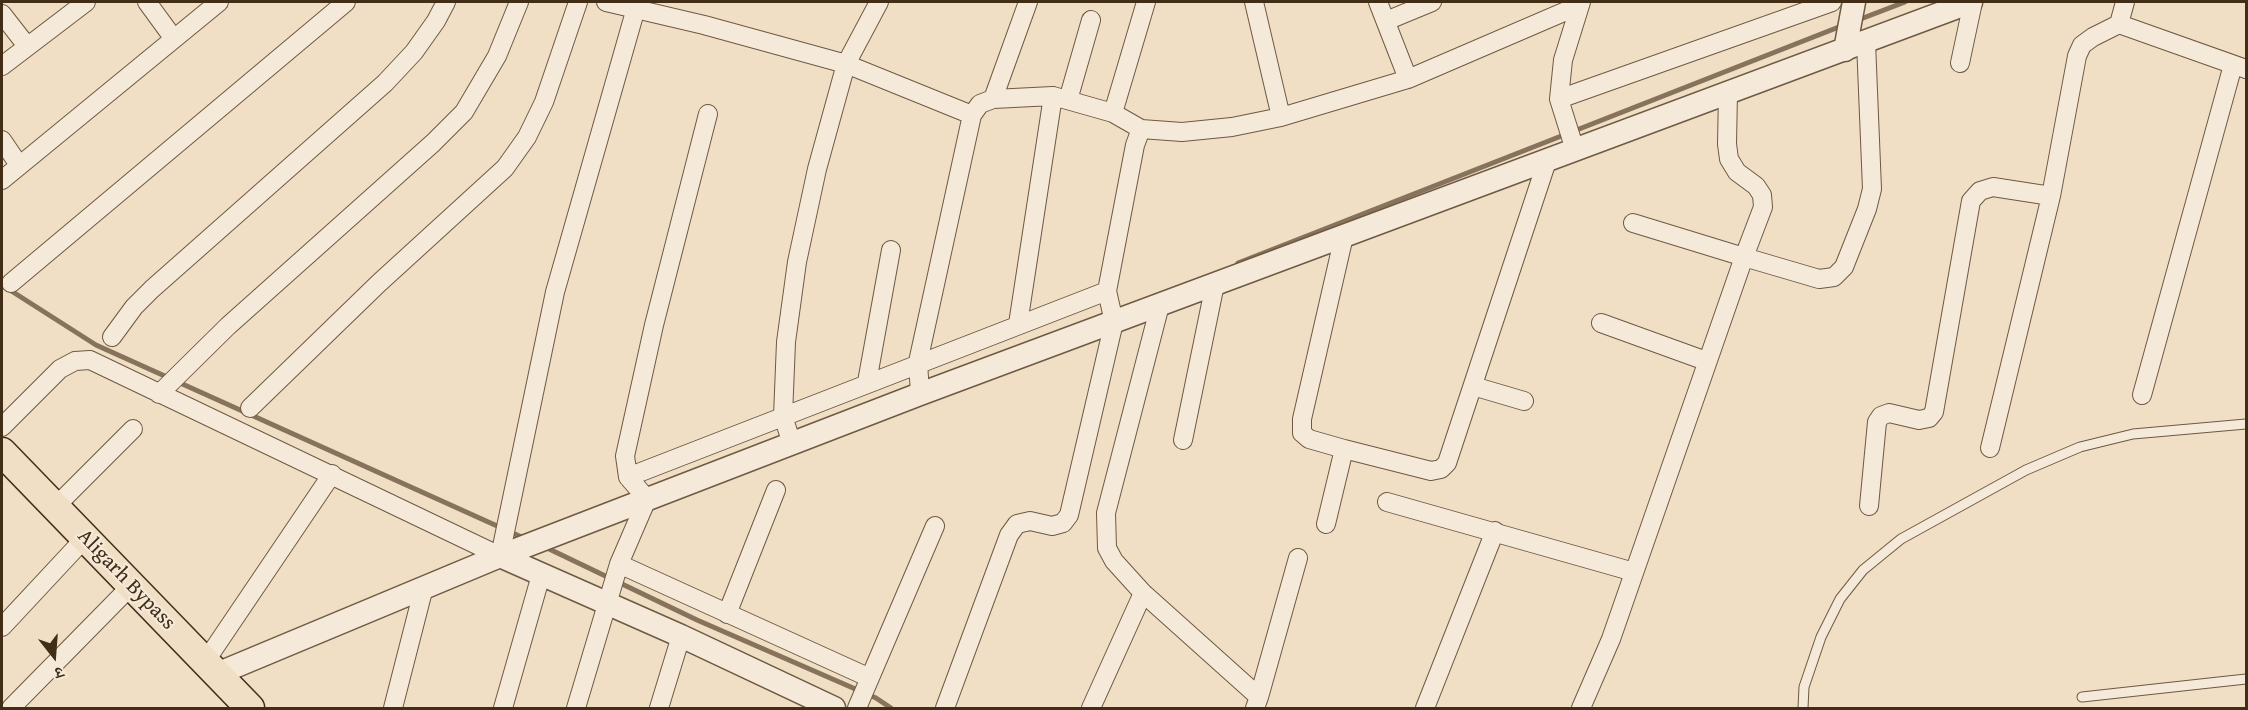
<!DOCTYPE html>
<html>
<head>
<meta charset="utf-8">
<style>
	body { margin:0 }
	#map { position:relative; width:2248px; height:710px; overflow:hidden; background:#f0dec5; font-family:"Gentium Book Plus","Noto Serif Devanagari",serif }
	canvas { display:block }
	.frame { position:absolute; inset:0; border:3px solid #422d17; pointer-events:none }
	.north { position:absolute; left:24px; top:626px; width:60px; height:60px; -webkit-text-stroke:4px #f5ead9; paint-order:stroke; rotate:163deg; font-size:16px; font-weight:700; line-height:24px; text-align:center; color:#422d17 }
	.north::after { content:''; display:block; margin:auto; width:21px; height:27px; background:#422d17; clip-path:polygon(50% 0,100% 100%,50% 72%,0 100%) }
</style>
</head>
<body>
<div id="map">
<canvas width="2248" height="710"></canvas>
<div class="frame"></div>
<div class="north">उ</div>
</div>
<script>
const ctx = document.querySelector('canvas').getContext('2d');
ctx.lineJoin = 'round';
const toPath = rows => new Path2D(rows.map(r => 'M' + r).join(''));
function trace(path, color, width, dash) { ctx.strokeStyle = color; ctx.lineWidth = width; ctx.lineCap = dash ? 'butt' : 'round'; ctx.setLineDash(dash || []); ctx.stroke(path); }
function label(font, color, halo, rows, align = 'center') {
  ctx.font = font + ' "Gentium Book Plus",serif'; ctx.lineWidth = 4.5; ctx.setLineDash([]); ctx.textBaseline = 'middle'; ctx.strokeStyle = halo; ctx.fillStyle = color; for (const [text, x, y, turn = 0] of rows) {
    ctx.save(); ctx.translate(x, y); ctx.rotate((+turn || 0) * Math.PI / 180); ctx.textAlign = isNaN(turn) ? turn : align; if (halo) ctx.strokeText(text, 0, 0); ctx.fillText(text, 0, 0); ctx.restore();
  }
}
const stream = toPath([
	[1858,20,1905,2],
	[1238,263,1844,25],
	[2,285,96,345,526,539],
	[545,547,697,620,876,698,891,708]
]);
const service = toPath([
	[2082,697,2246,679],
	[1803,708,1804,687,1821,637,1840,599,1863,570,1901,539,2026,470,2080,447,2133,434,2246,424]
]);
const minor = toPath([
	[147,2,174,39],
	[606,2,704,25,846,64,817,169,797,262,786,342,783,416,792,444],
	[879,2,846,64,972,115],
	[1254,2,1281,117],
	[2125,2,2119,24,2246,69],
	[2,14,27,46],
	[1386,21,1432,2],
	[1960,63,1973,2],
	[2,66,86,2],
	[1408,79,1580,5],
	[993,99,1028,2],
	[1559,99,1832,2],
	[1068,100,1091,20],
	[1113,113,1146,2],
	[2,140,19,165],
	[1575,150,1559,99,1563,60,1581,2],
	[2,180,219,2],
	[1633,223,1744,257,1763,207,1762,195,1756,186,1737,172,1729,159,1727,144,1728,93],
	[11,283,346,2],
	[1160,305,1106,513,1107,548,1114,561,1143,593,1259,697,1255,708],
	[1601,323,1706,361],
	[1018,324,1053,96],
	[112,337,134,307,152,289,385,83,414,52,436,21,446,2],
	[867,382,891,250],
	[1473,386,1524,401],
	[159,394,228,326,433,143,464,112,497,56,519,2],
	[920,394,918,362,972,115,980,104,993,99,1053,96,1113,113,1141,129],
	[2142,395,2233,65],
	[250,408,379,283,505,168,527,137,544,102,578,2],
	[2,427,60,369,75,361,90,360,500,556,555,292,636,8],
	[1183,440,1215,284],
	[1990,448,2051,196,2077,56,2082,45,2093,37,2119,24],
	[1344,449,1309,439,1302,433,1302,419,1344,236],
	[628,477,1107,291],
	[1387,502,1634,572],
	[1869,506,1877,422,1881,416,1889,413,1919,420,1929,418,1934,412,1971,201,1980,191,1993,187,2051,196],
	[55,507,133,429],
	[1326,524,1344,449,1431,471,1441,469,1447,463,1547,161],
	[619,564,870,678],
	[727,614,776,490],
	[2,627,85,538],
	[205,662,332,474],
	[1259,697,1298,558],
	[11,708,131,586],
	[393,708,424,587],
	[503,708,541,575],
	[576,708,619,564,647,499,628,477,625,456,654,325,708,114],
	[659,708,681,636],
	[857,708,935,526],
	[945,708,1009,535,1017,524,1030,521,1052,526,1063,523,1069,515,1114,322,1107,291,1135,145,1141,129,1182,132,1232,127,1281,117,1408,79,1378,2],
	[1091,708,1143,593],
	[1425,708,1495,531],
	[1581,708,1611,639,1744,257,1819,279,1834,277,1844,267,1867,209,1872,189,1866,42]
]);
const tertiary = toPath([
	[1845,50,1854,2],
	[500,556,920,394,1971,2],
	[217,674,500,556,681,636,834,708]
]);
const trunk = toPath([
	[2,452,250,708]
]);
const streetNames = [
	["Aligarh Bypass",126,580,46]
];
trace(stream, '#87735c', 5);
trace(service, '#6e5942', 11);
trace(minor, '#6e5942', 20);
trace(tertiary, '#6e5942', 25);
trace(trunk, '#422d17', 31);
trace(service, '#f5ead9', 9);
trace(minor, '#f5ead9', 18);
trace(tertiary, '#f5ead9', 22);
trace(trunk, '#f0dec5', 28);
label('21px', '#422d17', '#f5ead9', streetNames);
</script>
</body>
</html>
